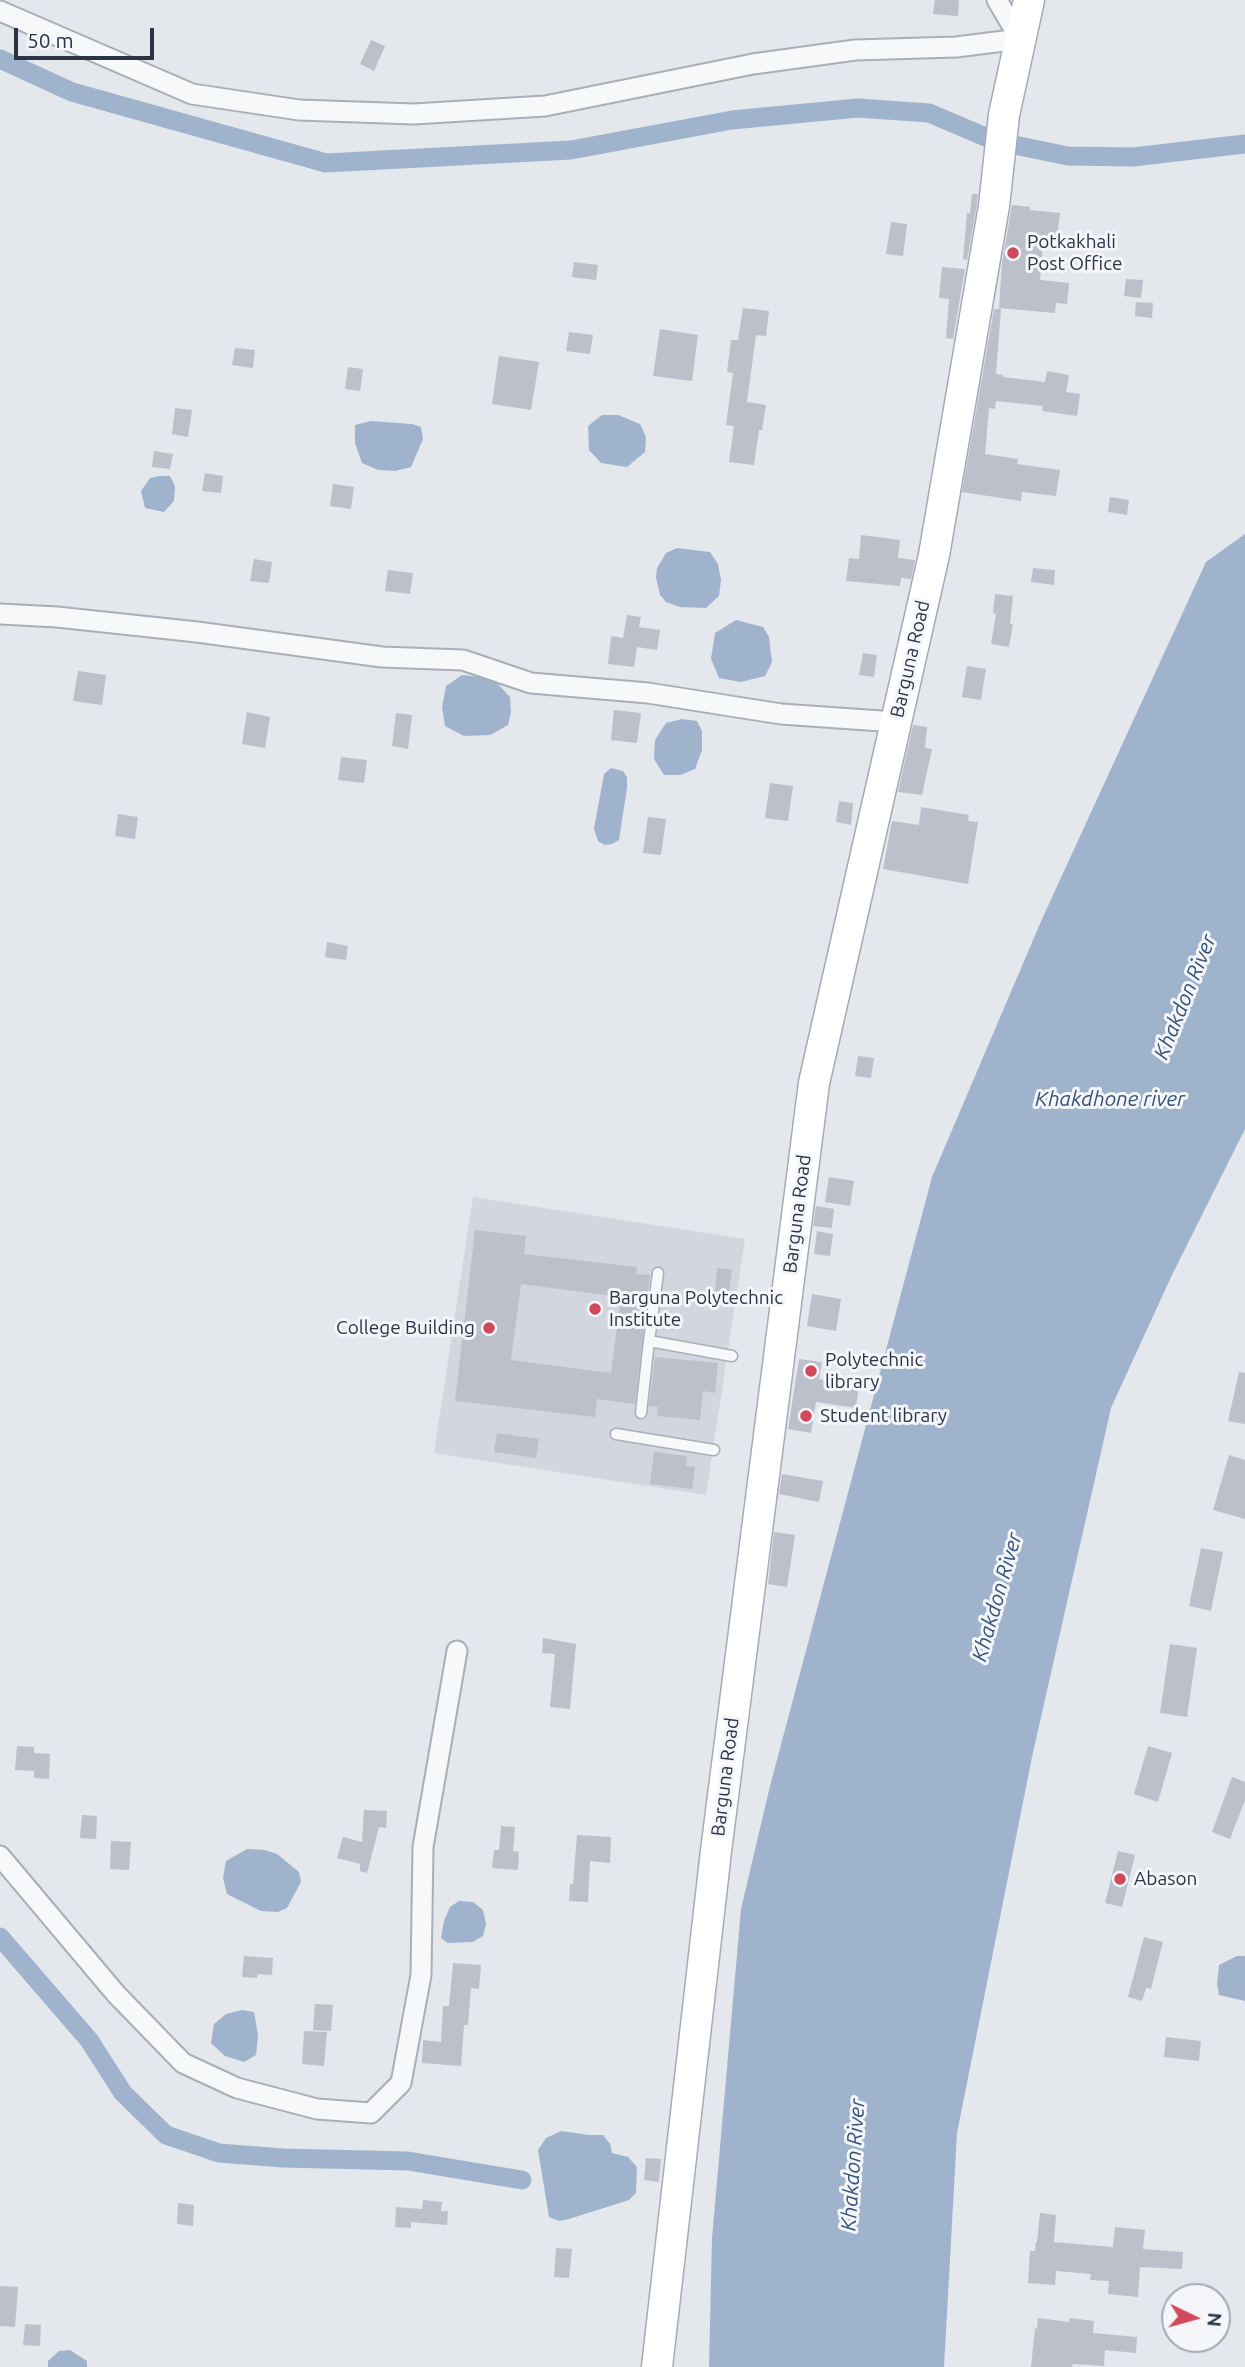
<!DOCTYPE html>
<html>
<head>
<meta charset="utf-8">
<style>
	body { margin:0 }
	#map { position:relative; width:1245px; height:2367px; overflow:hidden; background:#e4e7ec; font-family:Ubuntu,sans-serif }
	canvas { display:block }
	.north { position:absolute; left:1161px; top:2283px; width:70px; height:70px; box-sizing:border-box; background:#f4f6f9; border:2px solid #a4a8b1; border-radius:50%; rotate:95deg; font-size:19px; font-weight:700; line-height:28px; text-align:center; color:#2b3445 }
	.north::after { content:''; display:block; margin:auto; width:24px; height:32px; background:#d1495b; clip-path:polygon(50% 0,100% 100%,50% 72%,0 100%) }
	.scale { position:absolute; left:14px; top:28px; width:140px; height:32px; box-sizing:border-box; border:4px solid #2b3445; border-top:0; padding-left:9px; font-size:21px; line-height:24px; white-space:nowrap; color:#2b3445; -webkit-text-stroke:5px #f4f6f9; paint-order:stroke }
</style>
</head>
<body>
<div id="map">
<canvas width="1245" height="2367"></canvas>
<div class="north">N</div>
<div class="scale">50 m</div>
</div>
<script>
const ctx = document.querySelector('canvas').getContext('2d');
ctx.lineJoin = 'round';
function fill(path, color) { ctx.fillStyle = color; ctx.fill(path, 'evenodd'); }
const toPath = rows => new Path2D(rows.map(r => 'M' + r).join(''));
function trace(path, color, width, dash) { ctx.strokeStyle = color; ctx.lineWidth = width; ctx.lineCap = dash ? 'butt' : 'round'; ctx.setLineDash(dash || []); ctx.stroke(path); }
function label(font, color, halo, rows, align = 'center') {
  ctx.font = font + ' Ubuntu,sans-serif'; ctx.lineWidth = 6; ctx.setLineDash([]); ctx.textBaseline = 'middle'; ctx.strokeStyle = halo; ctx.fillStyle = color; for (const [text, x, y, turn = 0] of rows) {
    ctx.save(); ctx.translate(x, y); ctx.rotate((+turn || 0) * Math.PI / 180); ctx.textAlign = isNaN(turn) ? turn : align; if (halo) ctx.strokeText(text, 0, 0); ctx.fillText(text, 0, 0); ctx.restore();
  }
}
const built = toPath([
	[473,1197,745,1239,706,1495,434,1453]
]);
const water = toPath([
	[602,415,618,415,640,424,646,437,645,452,627,467,601,463,589,450,588,426],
	[371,421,412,424,421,427,423,439,411,467,395,471,378,470,362,463,355,443,355,425],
	[159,476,170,476,175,486,174,501,164,512,145,508,141,491,150,478],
	[1245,534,1245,1129,1171,1277,1111,1408,1032,1757,957,2133,944,2367,709,2367,712,2238,741,1909,770,1786,932,1177,1042,919,1206,562],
	[677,548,710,552,718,564,721,580,719,596,706,608,680,607,666,602,660,595,656,578,657,568,666,553],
	[736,620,763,627,769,637,772,662,765,676,741,682,719,678,711,659,715,633],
	[462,675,482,677,498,684,510,697,511,712,508,725,490,735,464,736,445,726,442,707,446,686],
	[682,719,697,721,702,731,702,750,695,769,680,775,664,775,654,759,655,740,666,723],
	[611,768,623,771,627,777,627,788,619,840,612,844,605,845,598,841,594,829,604,774],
	[247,1849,265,1850,277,1854,299,1872,301,1882,287,1908,278,1912,261,1911,227,1894,223,1878,226,1861],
	[459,1901,473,1902,483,1910,486,1924,483,1936,473,1942,448,1943,441,1938,444,1921,450,1907],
	[1237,1956,1245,1956,1245,2001,1219,1995,1217,1984,1219,1965],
	[242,2010,254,2012,258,2035,256,2055,244,2062,225,2056,211,2043,214,2024,226,2014],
	[561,2131,589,2135,603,2135,610,2144,612,2153,628,2157,637,2167,636,2193,629,2200,569,2219,559,2221,549,2217,538,2150,546,2138],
	[70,2350,87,2361,87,2367,48,2367,48,2361,59,2351]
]);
const canal = toPath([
	[0,59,72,92,326,163,571,150,732,120,858,108,929,113,995,141,1068,156,1133,157,1245,144],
	[0,1937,89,2040,123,2093,166,2135,219,2153,283,2158,408,2161,522,2180]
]);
const building = toPath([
	[935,0,959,0,958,16,933,14],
	[371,40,385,46,374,71,360,64],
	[972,194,978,194,977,204,967,260,963,259,967,213,970,213],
	[1012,205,1030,207,1030,210,1060,213,1056,245,1043,244,1040,280,1069,283,1067,304,1056,303,1055,313,999,308,1002,263],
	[891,222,907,224,903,256,886,254],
	[574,262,598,265,596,280,572,277],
	[942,267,965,269,953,339,946,338,949,299,939,298],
	[1126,279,1143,280,1141,298,1124,296],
	[1136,302,1153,303,1152,318,1135,316],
	[743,308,769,311,766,336,756,335,747,402,766,405,762,430,759,430,754,465,729,462,734,426,726,425,733,373,727,372,731,340,738,340],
	[994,309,1001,309,996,374,1003,375,1003,377,1045,382,1047,371,1069,375,1066,392,1080,394,1077,416,1042,411,1043,406,996,401,995,409,989,408,985,454,1018,459,1017,464,1060,470,1056,496,1022,492,1021,501,962,492],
	[660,329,698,335,692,381,653,376],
	[569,332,593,335,590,354,566,351],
	[235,348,255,350,253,368,232,365],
	[499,356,539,362,531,410,492,404],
	[348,367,363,369,360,391,345,389],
	[175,408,192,410,188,437,172,434],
	[154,451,173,454,170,469,152,467],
	[205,473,223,476,221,493,202,491],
	[333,484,354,487,351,509,330,506],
	[1110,497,1129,500,1127,515,1108,512],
	[861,535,900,540,898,558,915,560,911,579,901,578,900,586,846,581,849,558,859,559],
	[254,559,272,562,269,583,250,581],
	[1033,568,1055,570,1054,585,1031,582],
	[388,570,413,573,410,594,385,591],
	[995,594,1013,596,1010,624,1013,624,1009,647,991,644,996,614,993,613],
	[627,615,641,617,639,627,660,630,657,650,637,647,634,667,608,664,611,636,623,638],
	[863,653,877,655,874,677,859,675],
	[967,666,986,669,981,700,962,697],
	[78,671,106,675,102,705,73,701],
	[614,710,641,713,637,743,611,740],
	[247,712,270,717,265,748,242,744],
	[396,713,412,715,408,749,392,746],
	[913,725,927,727,925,748,932,749,922,795,898,792],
	[341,757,367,760,364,783,338,780],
	[770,783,793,786,788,821,765,818],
	[839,801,853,803,851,825,836,822],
	[921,807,969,815,968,821,978,822,968,884,883,869,892,821,919,825],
	[118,814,138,817,135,839,115,836],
	[648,817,666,819,661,855,643,853],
	[327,942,348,946,346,960,325,957],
	[858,1056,874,1058,871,1078,855,1076],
	[829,1177,854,1181,850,1206,825,1202],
	[816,1206,834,1209,832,1228,813,1226],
	[475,1230,526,1236,524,1254,637,1267,636,1274,650,1275,635,1404,597,1399,595,1417,455,1401],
	[521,1284,621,1297,611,1373,511,1360],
	[817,1231,833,1234,830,1256,814,1254],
	[717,1268,732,1270,729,1293,715,1291],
	[812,1294,841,1299,836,1331,807,1326],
	[655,1357,718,1363,715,1393,703,1391,700,1420,657,1416,658,1407,649,1406],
	[799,1359,822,1362,819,1379,859,1385,856,1408,816,1402,811,1433,788,1429],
	[1239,1372,1245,1373,1245,1424,1228,1421],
	[497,1433,539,1439,536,1458,494,1452],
	[654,1452,687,1456,686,1466,695,1467,692,1489,650,1484],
	[1229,1455,1245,1460,1245,1519,1213,1510],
	[782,1474,823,1481,819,1502,779,1494],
	[774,1532,795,1535,787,1587,768,1584],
	[1201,1548,1223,1552,1211,1611,1189,1606],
	[543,1638,576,1644,570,1709,550,1707,555,1654,542,1653],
	[1170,1644,1197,1648,1187,1717,1160,1713],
	[17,1746,34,1747,34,1753,50,1754,49,1779,34,1778,34,1771,15,1770],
	[1148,1746,1172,1753,1158,1802,1134,1794],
	[1232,1777,1245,1782,1245,1800,1230,1839,1212,1832],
	[364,1810,387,1811,386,1828,379,1827,367,1873,360,1871,360,1864,337,1858,343,1837,362,1842],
	[82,1815,97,1816,96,1839,80,1838],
	[501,1826,515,1827,513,1851,519,1852,518,1870,492,1868,494,1850,499,1850],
	[577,1835,611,1837,610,1863,590,1861,588,1902,569,1901,570,1884,573,1884],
	[111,1841,131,1842,129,1870,110,1869],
	[1118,1851,1135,1855,1122,1907,1105,1903],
	[1144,1937,1163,1942,1151,1989,1146,1988,1142,2001,1128,1997],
	[244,1956,273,1958,272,1975,258,1974,257,1978,242,1977],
	[453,1963,481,1965,479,1989,471,1988,468,2025,464,2025,461,2066,422,2063,423,2040,441,2042,443,2006,449,2006],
	[315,2004,333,2005,331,2031,313,2030],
	[304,2031,327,2032,324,2066,302,2064],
	[1166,2037,1201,2041,1199,2061,1164,2057],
	[646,2158,661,2159,659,2182,644,2180],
	[423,2200,442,2202,441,2211,448,2211,447,2225,411,2222,411,2228,395,2227,396,2207,422,2209],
	[178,2203,194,2205,193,2226,177,2224],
	[1040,2213,1056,2215,1054,2242,1113,2247,1115,2227,1145,2230,1143,2249,1183,2252,1182,2269,1140,2267,1138,2297,1108,2294,1109,2281,1090,2280,1091,2274,1056,2271,1055,2285,1028,2283,1030,2251,1035,2251,1036,2242,1037,2242],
	[556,2248,572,2249,569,2278,554,2277],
	[0,2286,18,2287,15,2327,0,2326],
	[1038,2318,1069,2322,1070,2318,1094,2321,1093,2333,1137,2337,1136,2353,1105,2350,1104,2366,1073,2364,1072,2367,1031,2367,1035,2328,1037,2329],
	[25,2324,41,2325,40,2346,23,2345]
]);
const lane = toPath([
	[658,1273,649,1341,732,1356],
	[641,1413,649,1341],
	[616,1434,714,1450]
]);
const street = toPath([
	[0,11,192,94,299,110,414,114,545,106,753,64,855,50,956,47,1020,39,997,0],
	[0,614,57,617,197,632,382,657,463,660,531,683,648,693,781,714,896,722],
	[0,1856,116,1994,183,2063,237,2088,317,2109,371,2113,401,2083,421,1975,423,1847,457,1651]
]);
const primary = toPath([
	[657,2367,716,1851,814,1083,934,555,994,206,1004,115,1029,0]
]);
const markers = [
	[1013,253,7,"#d1495b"],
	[595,1309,7,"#d1495b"],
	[489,1328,7,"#d1495b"],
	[811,1371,7,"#d1495b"],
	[806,1416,7,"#d1495b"],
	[1120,1879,7,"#d1495b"]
];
const poiNames = [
	["Potkakhali",1027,242],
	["Post Office",1027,264],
	["Barguna Polytechnic",609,1298],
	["Institute",609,1320],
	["College Building",475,1328,"right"],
	["Polytechnic",825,1360],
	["library",825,1382],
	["Student library",820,1416],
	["Abason",1134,1879]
];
const streetNames = [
	["Barguna Road",910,659,-77],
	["Barguna Road",797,1214,-83],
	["Barguna Road",725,1777,-83]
];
const waterNames = [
	["Khakdon River",1185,997,-68],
	["Khakdhone river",1110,1099],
	["Khakdon River",997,1597,-74],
	["Khakdon River",853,2165,-86]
];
fill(built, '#d2d6de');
fill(water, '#9fb4cc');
trace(canal, '#9fb4cc', 19);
fill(building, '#bbc0ca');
trace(lane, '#a9aeb7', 13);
trace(street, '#a9aeb7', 23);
trace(primary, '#a3abb8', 33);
trace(lane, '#f7f8fa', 10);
trace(street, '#f7f8fa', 19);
trace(primary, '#fff', 30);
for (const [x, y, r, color] of markers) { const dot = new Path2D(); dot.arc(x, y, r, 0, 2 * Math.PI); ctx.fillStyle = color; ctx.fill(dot); trace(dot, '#f4f6f9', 2.5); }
label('19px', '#2b3445', '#f4f6f9', poiNames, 'left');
label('19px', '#2b3445', '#f4f6f9', streetNames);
label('italic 21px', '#34527a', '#f4f6f9', waterNames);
</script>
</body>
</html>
